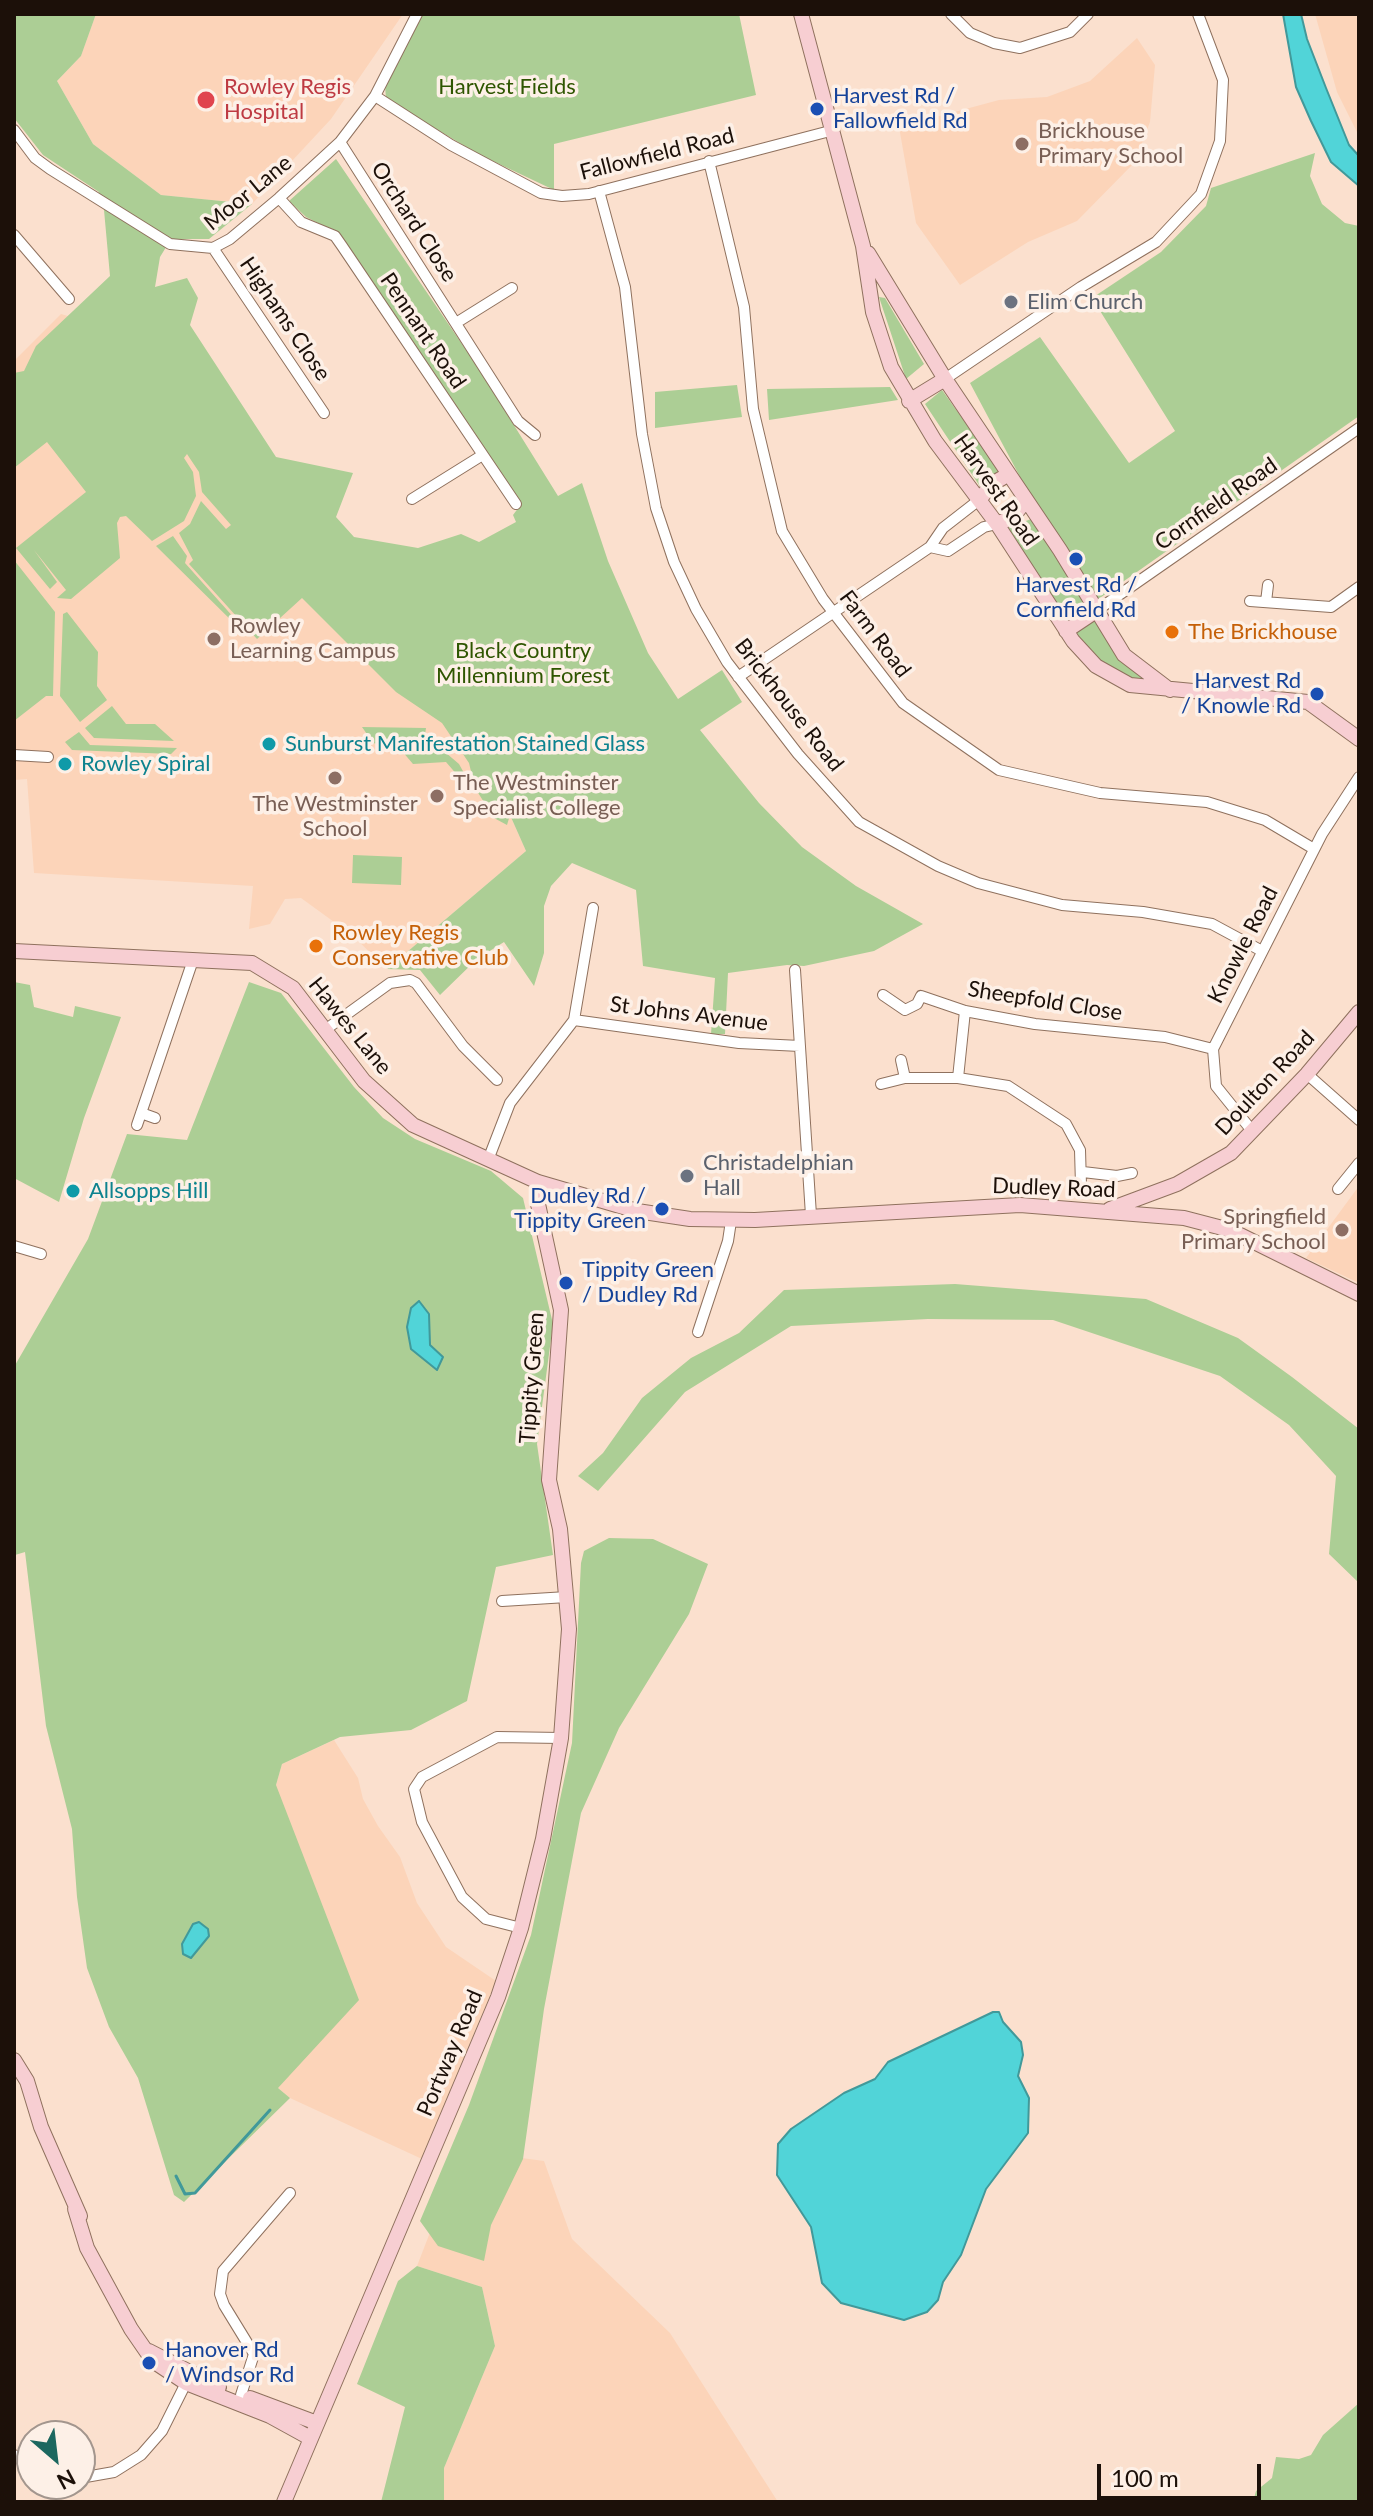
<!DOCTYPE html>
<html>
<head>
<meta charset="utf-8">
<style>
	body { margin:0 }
	#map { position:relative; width:1373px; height:2516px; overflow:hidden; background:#fbe0ce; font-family:Lato,sans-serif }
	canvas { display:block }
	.frame { position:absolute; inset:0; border:16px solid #1c1009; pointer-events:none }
	.north { position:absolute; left:16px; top:2420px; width:80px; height:80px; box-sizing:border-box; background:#fdf0e7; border:2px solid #a3968e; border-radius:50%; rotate:152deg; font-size:22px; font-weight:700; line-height:32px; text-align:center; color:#1c1009 }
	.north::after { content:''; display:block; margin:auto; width:28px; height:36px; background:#1c675f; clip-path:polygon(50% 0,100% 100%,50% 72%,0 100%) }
	.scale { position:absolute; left:1097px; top:2464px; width:164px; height:36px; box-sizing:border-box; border:4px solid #1c1009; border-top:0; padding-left:10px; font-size:24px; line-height:28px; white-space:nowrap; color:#1c1009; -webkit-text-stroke:6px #fdf0e7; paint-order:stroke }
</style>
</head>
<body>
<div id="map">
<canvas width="1373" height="2516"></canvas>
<div class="frame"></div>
<div class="north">N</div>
<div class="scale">100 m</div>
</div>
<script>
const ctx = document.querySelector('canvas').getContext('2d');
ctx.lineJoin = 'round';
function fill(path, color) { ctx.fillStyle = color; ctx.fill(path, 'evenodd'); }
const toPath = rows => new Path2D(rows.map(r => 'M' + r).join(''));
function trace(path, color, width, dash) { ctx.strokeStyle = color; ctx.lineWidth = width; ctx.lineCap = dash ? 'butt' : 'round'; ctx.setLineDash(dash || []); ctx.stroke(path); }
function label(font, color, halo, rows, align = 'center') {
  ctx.font = font + ' Lato,sans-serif'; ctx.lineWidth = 7; ctx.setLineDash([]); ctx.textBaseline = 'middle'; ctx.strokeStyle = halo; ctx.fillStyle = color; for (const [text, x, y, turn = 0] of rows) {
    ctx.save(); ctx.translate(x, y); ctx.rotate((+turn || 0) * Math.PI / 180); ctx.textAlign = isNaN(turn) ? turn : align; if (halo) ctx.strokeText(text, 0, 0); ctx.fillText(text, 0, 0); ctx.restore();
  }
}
const built = toPath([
	[96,14,403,14,331,119,252,204,161,195,93,144,57,81,81,56],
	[1315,14,1359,14,1359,136,1337,92],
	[1137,38,1155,65,1150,122,1135,162,1077,221,1028,242,960,285,916,223,899,127,999,100,1047,97,1090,81],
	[88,298,461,705,526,851,387,969,352,935,301,898,285,899,270,924,249,929,253,886,34,873,27,779,14,780,14,361,61,314,68,316],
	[1359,1186,1359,1283,1306,1258],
	[334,1740,358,1778,363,1799,378,1826,400,1857,417,1903,446,1947,496,1981,422,2159,290,2098,278,2088,276,1785,282,1764],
	[462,2150,544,2161,572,2239,670,2333,778,2502,444,2502,444,2468,495,2346,482,2287,417,2266]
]);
const green = toPath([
	[14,14,96,14,81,56,57,81,93,144,161,195,252,204,209,239,171,239,160,257,155,287,187,278,198,298,190,325,276,457,353,473,336,517,354,537,418,548,461,534,479,542,516,522,513,515,519,507,349,247,340,234,306,217,289,201,336,159,479,369,558,496,582,483,608,561,648,653,678,699,722,670,742,702,700,730,759,803,802,847,856,886,923,924,874,951,804,966,787,965,728,973,725,1034,711,1034,715,978,643,966,636,890,572,863,551,886,544,906,544,953,534,986,504,942,477,959,440,995,420,970,387,969,526,851,510,815,507,825,494,818,475,788,469,763,442,723,396,692,302,598,257,639,189,564,193,560,179,533,190,524,201,501,226,529,231,525,202,492,199,472,187,454,184,458,193,472,196,496,184,521,152,541,126,516,120,517,117,523,120,558,71,599,57,598,66,590,34,550,57,582,50,589,16,548,86,492,47,442,14,468,14,373,24,371,36,346,110,276,104,210,96,197,99,192,43,155,14,118],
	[423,14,739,14,756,95,554,144,554,190,478,154,386,99,385,85],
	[1315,153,1310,176,1322,204,1345,223,1359,226,1359,416,1097,600,1043,520,970,383,1040,337,1129,463,1175,431,1092,298,1161,252,1206,206,1211,188],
	[879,297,885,298,924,364,906,379],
	[737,385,742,417,655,428,655,392],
	[890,387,898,400,769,420,767,389],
	[942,390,999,470,981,488,925,404],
	[1031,519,1084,601,1071,615,1061,611,1008,528],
	[173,536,187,556,185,563,244,629,241,630,156,546],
	[14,560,55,612,53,696,46,696,14,721],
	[67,612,98,652,97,686,107,700,80,722,60,696,63,614],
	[1095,616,1157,687,1113,675,1071,632],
	[112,706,126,724,155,724,174,741,94,738,85,728],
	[362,727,426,728,425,735,459,764,469,782,465,784,446,762,413,764,396,744,327,742,369,737],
	[79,732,90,745,177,748,171,754,72,750,65,742],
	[353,855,402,857,401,885,352,883],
	[14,982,30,985,34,1007,73,1017,75,1006,121,1017,84,1118,59,1202,14,1178],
	[249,982,281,993,354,1087,383,1118,415,1139,491,1171,523,1198,553,1324,537,1444,553,1555,496,1567,467,1701,411,1730,340,1737,282,1764,276,1785,359,2000,278,2088,290,2098,184,2202,174,2195,138,2078,109,2027,87,1968,77,1897,72,1829,46,1726,25,1552,15,1555,14,1546,14,1367,88,1239,127,1134,187,1140],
	[955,1284,1146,1299,1238,1338,1292,1377,1359,1429,1359,1583,1329,1554,1336,1476,1289,1425,1220,1376,1053,1320,928,1319,791,1326,685,1392,598,1491,578,1476,603,1453,642,1398,691,1358,739,1333,784,1290],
	[609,1538,653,1539,708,1564,689,1614,619,1728,581,1813,544,2009,523,2159,491,2225,484,2261,438,2246,420,2221,469,2105,531,1935,572,1743,581,1563,584,1551],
	[417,2266,482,2287,495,2346,444,2468,444,2502,381,2502,405,2407,357,2384,398,2281],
	[1359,2403,1359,2502,1253,2502,1256,2491,1272,2478,1276,2457,1299,2459,1311,2455,1323,2435]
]);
const water = toPath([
	[1283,14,1301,14,1307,39,1326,88,1349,145,1359,156,1359,186,1331,162,1311,121,1296,87,1283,14],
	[419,1301,429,1314,430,1345,443,1357,437,1370,411,1349,407,1327,411,1308,419,1301],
	[199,1922,208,1929,209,1936,191,1958,183,1954,182,1944,193,1924,199,1922],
	[993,2012,999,2012,1003,2022,1021,2042,1023,2055,1018,2076,1029,2098,1028,2133,986,2189,961,2255,943,2282,938,2300,927,2312,904,2320,841,2303,822,2283,811,2227,777,2175,778,2144,791,2129,844,2093,875,2079,888,2062,993,2012]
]);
const stream = toPath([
	[176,2176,185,2194,195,2193,270,2110]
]);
const street = toPath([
	[951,14,970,33,994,43,1020,48,1070,32,1088,14],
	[375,96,451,145,541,193,562,196,589,194,830,131],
	[14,130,35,158,50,169,170,244,213,248,230,239,279,198,340,142,375,96,417,14],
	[340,142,518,421,535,435],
	[709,161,744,307,753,409,782,531,823,599,903,703,999,770,1100,793,1207,802,1265,820,1314,849],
	[599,191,625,287,642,434,656,508,674,562,696,609,727,662,798,754,859,822,938,866,978,883,1062,905,1143,912,1212,924,1262,951],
	[279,198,301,222,335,236,342,246,516,504],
	[14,235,69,299],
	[213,248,324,413],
	[456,323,512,288],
	[945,379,1081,287,1156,242,1201,194,1220,141,1223,80,1198,14],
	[412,499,481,456],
	[930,547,948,551,984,527,997,524],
	[1250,601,1331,607,1359,587],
	[1266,602,1268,585],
	[1096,611,1359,428],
	[738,677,930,547,943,528,979,500],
	[14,755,48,757],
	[795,970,811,1215],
	[883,995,905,1010,917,1004,921,996,965,1011,1035,1024,1165,1037,1213,1049],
	[965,1011,958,1078,1008,1086,1066,1124,1080,1150,1081,1185],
	[574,1020,739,1043,800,1046],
	[325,1030,390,983,410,980,416,983,463,1046,497,1080],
	[901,1060,905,1078],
	[1307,1074,1359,1120],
	[881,1084,905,1078,958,1078],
	[141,1113,155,1118],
	[137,1125,193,960],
	[1253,1132,1216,1086,1213,1049,1322,834,1359,777],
	[488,1160,510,1103,574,1020,593,908],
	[1083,1172,1117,1176,1132,1173],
	[1338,1189,1359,1163],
	[14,1246,41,1254],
	[698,1332,728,1241,731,1221],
	[502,1601,567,1597],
	[521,1928,486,1919,462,1897,422,1822,414,1789,422,1777,497,1737,561,1738],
	[241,2395,254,2354,224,2305,220,2294,223,2271,290,2193],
	[14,2455,32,2467],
	[80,2478,114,2472,141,2455,162,2431,186,2383]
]);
const secondary = toPath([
	[801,14,863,246,873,312,891,367,935,441,997,524,1073,641,1096,666,1130,685,1308,702,1359,739],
	[868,253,945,379,1060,550,1124,655,1170,690],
	[909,401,945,379],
	[979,500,992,484,1009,474],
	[997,524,1013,517,1026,500],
	[1066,631,1096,611],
	[14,951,252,963,293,988,364,1081,413,1125,538,1182,637,1211,690,1219,755,1220,1020,1205,1184,1218,1230,1230,1359,1294],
	[1110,1209,1177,1184,1231,1153,1307,1074,1359,1012],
	[14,2060,27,2081,41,2127,80,2216],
	[75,2209,87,2248,131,2329,153,2361,186,2383,270,2416,310,2438],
	[149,2351,219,2387],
	[250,2398,317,2423],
	[284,2502,498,1997,521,1928,543,1839,561,1738,569,1629,560,1529,549,1480,561,1310,538,1204,538,1182]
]);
const markers = [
	[206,100,10,"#e0444e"],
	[817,109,8,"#1a4fb4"],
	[1022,144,8,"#8d6e63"],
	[1011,302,8,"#6b7280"],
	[1076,559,8,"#1a4fb4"],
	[1172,632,8,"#e8710a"],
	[214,639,8,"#8d6e63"],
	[1317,694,8,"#1a4fb4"],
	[269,744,8,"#0f9aa8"],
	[65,764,8,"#0f9aa8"],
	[335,778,8,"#8d6e63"],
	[437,796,8,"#8d6e63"],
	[316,946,8,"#e8710a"],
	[687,1176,8,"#6b7280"],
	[73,1191,8,"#0f9aa8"],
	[662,1209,8,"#1a4fb4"],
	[1342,1230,8,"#8d6e63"],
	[566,1283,8,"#1a4fb4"],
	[149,2363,8,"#1a4fb4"]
];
const healthNames = [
	["Rowley Regis",224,87],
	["Hospital",224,112]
];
const parkNames = [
	["Harvest Fields",507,87],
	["Black Country",523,651],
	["Millennium Forest",523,676]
];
const transitNames = [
	["Harvest Rd /",833,96],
	["Fallowfield Rd",833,121],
	["Harvest Rd /",1076,585,"center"],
	["Cornfield Rd",1076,610,"center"],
	["Harvest Rd",1301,681,"right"],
	["/ Knowle Rd",1301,706,"right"],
	["Dudley Rd /",646,1196,"right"],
	["Tippity Green",646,1221,"right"],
	["Tippity Green",582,1270],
	["/ Dudley Rd",582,1295],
	["Hanover Rd",165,2350],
	["/ Windsor Rd",165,2375]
];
const educationNames = [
	["Brickhouse",1038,131],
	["Primary School",1038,156],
	["Rowley",230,626],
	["Learning Campus",230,651],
	["The Westminster",453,783],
	["Specialist College",453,808],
	["The Westminster",335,804,"center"],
	["School",335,829,"center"],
	["Springfield",1326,1217,"right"],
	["Primary School",1326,1242,"right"]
];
const streetNames = [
	["Fallowfield Road",657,154,-14],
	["Moor Lane",248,193,-39],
	["Orchard Close",414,222,57],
	["Highams Close",285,319,56],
	["Pennant Road",423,331,56],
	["Harvest Road",996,490,55],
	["Cornfield Road",1216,504,-35],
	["Farm Road",875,634,53],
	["Brickhouse Road",789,705,52],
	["Knowle Road",1243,945,-63],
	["Sheepfold Close",1045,1001,9],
	["St Johns Avenue",689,1014,7],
	["Hawes Lane",350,1026,51],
	["Doulton Road",1265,1083,-47],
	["Dudley Road",1054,1188,2],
	["Tippity Green",532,1378,-86],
	["Portway Road",450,2053,-67]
];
const worshipNames = [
	["Elim Church",1027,302],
	["Christadelphian",703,1163],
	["Hall",703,1188]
];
const foodNames = [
	["The Brickhouse",1188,632],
	["Rowley Regis",332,933],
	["Conservative Club",332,958]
];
const cultureNames = [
	["Sunburst Manifestation Stained Glass",285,744],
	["Rowley Spiral",81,764],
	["Allsopps Hill",89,1191]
];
fill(built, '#fcd4b9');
fill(green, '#acce95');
fill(water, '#51d4d8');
trace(water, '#41999a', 2);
trace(stream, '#41999a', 3);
trace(street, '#8f715e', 12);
trace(secondary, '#8f715e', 16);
trace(street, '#fff', 10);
trace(secondary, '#f7ced2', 14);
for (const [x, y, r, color] of markers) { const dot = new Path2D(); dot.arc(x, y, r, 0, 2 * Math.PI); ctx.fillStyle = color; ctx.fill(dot); trace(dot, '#fdf0e7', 3); }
label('22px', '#be3a42', '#fdf0e7', healthNames, 'left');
label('22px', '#2f5601', '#fdf0e7', parkNames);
label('22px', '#164399', '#fdf0e7', transitNames, 'left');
label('22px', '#785e54', '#fdf0e7', educationNames, 'left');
label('22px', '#1c1009', '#fdf0e7', streetNames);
label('22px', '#5b616d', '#fdf0e7', worshipNames, 'left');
label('22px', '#c56008', '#fdf0e7', foodNames, 'left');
label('22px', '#0d838f', '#fdf0e7', cultureNames, 'left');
</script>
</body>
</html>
